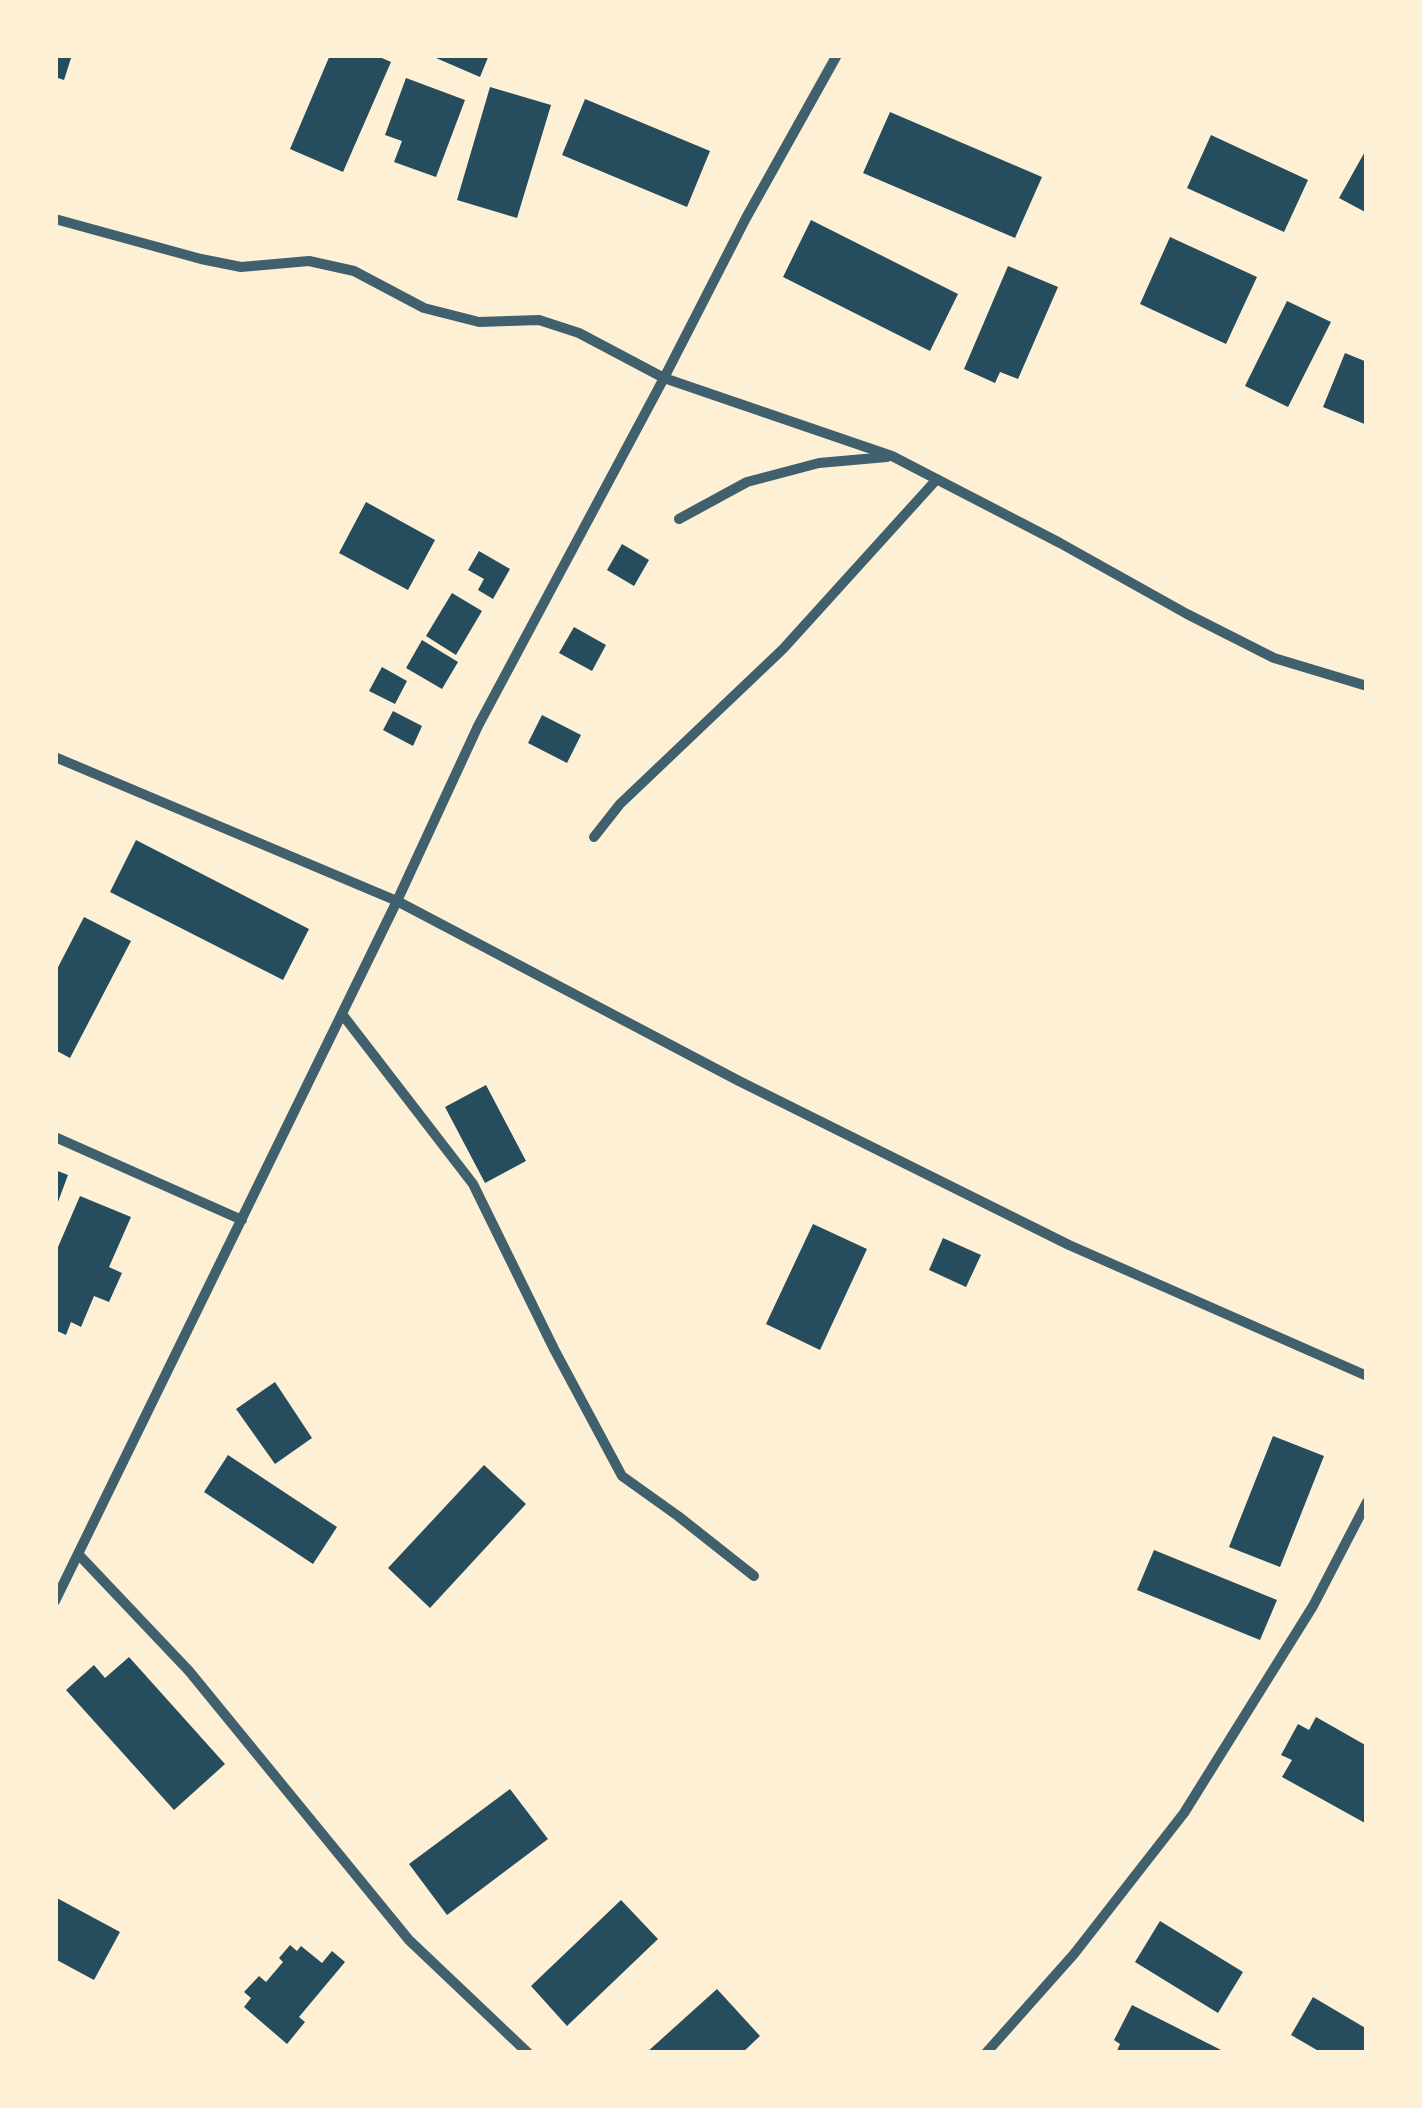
<!DOCTYPE html>
<html>
<head>
<meta charset="utf-8">
<style>
	body { margin:0 }
	#map { position:relative; width:1422px; height:2108px; overflow:hidden; background:#fdf0d5; font-family:"IBM Plex Sans",sans-serif }
	canvas { display:block }
	.frame { position:absolute; inset:0; border:58px solid #fdf0d5; pointer-events:none }
</style>
</head>
<body>
<div id="map">
<canvas width="1422" height="2108"></canvas>
<div class="frame"></div>
</div>
<script>
const ctx = document.querySelector('canvas').getContext('2d');
ctx.lineJoin = 'round';
function fill(path, color) { ctx.fillStyle = color; ctx.fill(path, 'evenodd'); }
const toPath = rows => new Path2D(rows.map(r => 'M' + r).join(''));
function trace(path, color, width, dash) { ctx.strokeStyle = color; ctx.lineWidth = width; ctx.lineCap = dash ? 'butt' : 'round'; ctx.setLineDash(dash || []); ctx.stroke(path); }
const building = toPath([
	[55,55,72,55,64,80,55,77],
	[330,55,375,55,391,62,343,172,290,149],
	[429,55,489,55,480,77],
	[406,78,465,100,436,177,394,162,402,141,385,135],
	[490,87,551,105,517,218,457,200],
	[585,99,710,151,687,207,562,155],
	[890,112,1042,177,1015,238,863,173],
	[1211,135,1308,180,1284,232,1187,188],
	[1367,148,1367,213,1339,198],
	[811,220,958,294,930,351,783,277],
	[1170,237,1257,277,1226,344,1140,304],
	[1008,266,1058,287,1018,379,1000,372,995,383,964,369],
	[1287,301,1331,322,1288,407,1245,386],
	[1345,353,1367,362,1367,425,1323,407],
	[366,502,435,540,408,590,339,553],
	[622,544,649,560,634,586,607,570],
	[479,551,510,569,493,599,478,590,484,579,468,570],
	[452,593,482,611,456,655,426,636],
	[574,627,606,645,592,671,559,653],
	[422,640,458,662,442,689,406,668],
	[382,667,407,681,395,704,369,691],
	[393,711,422,726,413,746,383,730],
	[542,715,581,735,567,763,528,743],
	[136,840,309,929,283,980,110,892],
	[84,917,131,941,70,1058,55,1050,55,973],
	[486,1085,526,1161,485,1183,445,1107],
	[55,1170,68,1175,55,1210],
	[80,1196,131,1217,109,1267,122,1273,109,1302,94,1296,81,1327,71,1322,66,1335,55,1330,55,1254],
	[813,1224,867,1249,820,1350,766,1324],
	[943,1238,981,1255,966,1287,929,1270],
	[275,1382,312,1438,275,1464,236,1409],
	[1273,1436,1324,1456,1280,1567,1229,1547],
	[228,1455,337,1527,313,1564,204,1492],
	[484,1465,526,1504,430,1608,388,1568],
	[1154,1550,1277,1600,1260,1640,1137,1590],
	[129,1657,225,1764,174,1810,66,1690,94,1665,105,1678],
	[1316,1717,1367,1746,1367,1819,1365,1823,1282,1777,1292,1760,1281,1755,1298,1724,1309,1730],
	[510,1789,548,1839,447,1915,409,1864],
	[55,1897,120,1932,94,1980,55,1959],
	[621,1900,658,1939,567,2026,531,1986],
	[1160,1921,1243,1972,1218,2013,1135,1962],
	[290,1945,297,1951,301,1946,322,1963,332,1951,345,1962,299,2017,305,2022,287,2044,244,2007,251,1998,244,1992,259,1976,266,1982,283,1962,279,1958],
	[717,1989,760,2036,742,2053,646,2053],
	[1313,1997,1367,2029,1367,2053,1322,2053,1291,2035],
	[1132,2005,1227,2053,1116,2053,1120,2044,1114,2040]
]);
const minor = toPath([
	[55,219,201,259,241,267,309,261,354,271,424,308,479,322,539,320,579,333,664,378,892,456,1060,543,1187,614,1274,658,1367,686],
	[679,519,747,482,819,463,887,457],
	[55,757,397,901,739,1081,1069,1245,1367,1376],
	[594,837,620,804,783,649,937,479],
	[342,1014,473,1184,554,1349,622,1476,678,1516,754,1576],
	[55,1137,242,1220],
	[79,1555,189,1671,409,1940,528,2053],
	[55,1601,397,901,478,726,664,378,746,218,837,55],
	[986,2053,1074,1954,1184,1813,1313,1606,1367,1502]
]);
fill(building, '#264d5e');
trace(minor, '#3f606c', 10);
</script>
</body>
</html>
